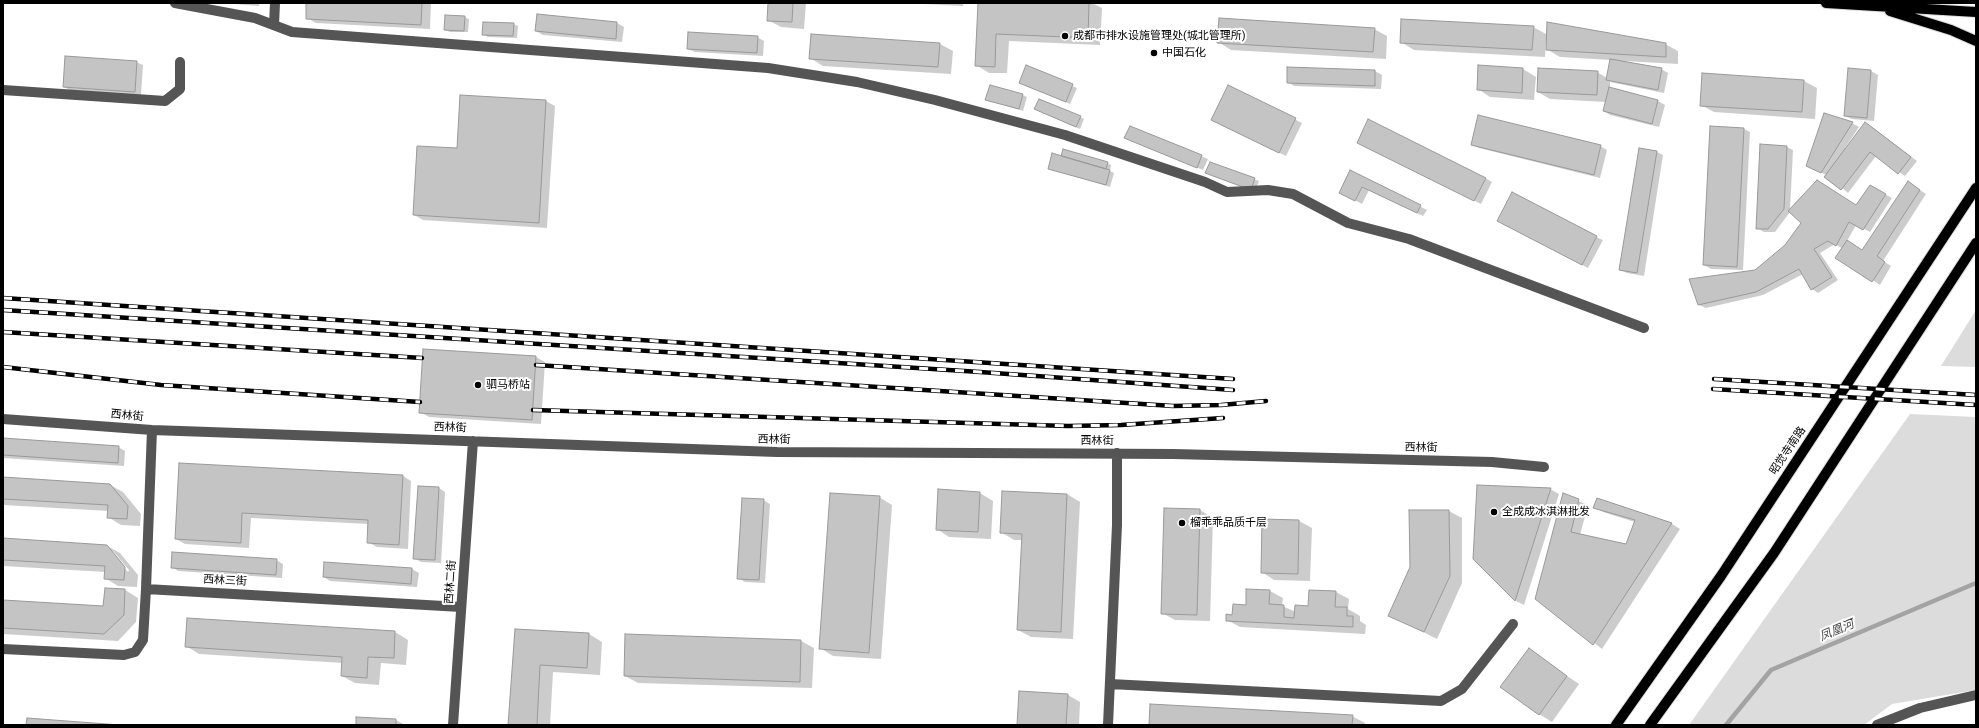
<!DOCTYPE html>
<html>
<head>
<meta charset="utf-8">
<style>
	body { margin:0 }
	#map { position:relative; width:1979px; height:728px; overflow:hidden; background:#fff; font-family:Roboto,sans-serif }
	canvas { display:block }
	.frame { position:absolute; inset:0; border:4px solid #000; pointer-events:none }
</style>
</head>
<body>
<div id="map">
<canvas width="1979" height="728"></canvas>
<div class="frame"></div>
</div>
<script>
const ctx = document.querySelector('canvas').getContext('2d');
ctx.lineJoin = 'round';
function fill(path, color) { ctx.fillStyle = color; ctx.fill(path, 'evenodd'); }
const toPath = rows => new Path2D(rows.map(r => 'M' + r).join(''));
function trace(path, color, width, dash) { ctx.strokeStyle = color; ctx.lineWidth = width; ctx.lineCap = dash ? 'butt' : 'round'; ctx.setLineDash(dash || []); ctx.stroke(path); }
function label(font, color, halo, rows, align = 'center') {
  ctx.font = font + ' Roboto,"Noto Sans SC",sans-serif'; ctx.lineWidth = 4; ctx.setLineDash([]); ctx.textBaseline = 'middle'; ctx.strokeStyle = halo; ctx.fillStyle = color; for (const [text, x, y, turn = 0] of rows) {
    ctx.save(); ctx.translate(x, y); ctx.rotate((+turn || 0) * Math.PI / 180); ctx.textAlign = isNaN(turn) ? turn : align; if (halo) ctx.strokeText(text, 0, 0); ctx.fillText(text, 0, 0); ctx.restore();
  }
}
const green = toPath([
	[1976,310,1976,367,1941,366],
	[1910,414,1976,417,1976,690,1892,704,1864,725,1689,725]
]);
const shadow = toPath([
	[222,3,259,3,259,6],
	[307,3,431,3,430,29,316,23,307,18],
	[769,3,806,3,804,29,781,27,768,20],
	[903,3,963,3,963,6],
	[979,3,1092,3,1102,8,1100,45,1009,41,1007,73,989,73,976,65],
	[537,15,617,23,624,27,622,42,543,35,536,31],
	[464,17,469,19,468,32,450,32,445,30],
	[513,24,518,26,517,38,488,37,483,34],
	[1533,27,1548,35,1665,44,1678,51,1678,64,1624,61,1661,69,1668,73,1664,93,1610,82,1610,88,1658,101,1665,105,1659,127,1610,115,1604,111,1606,102,1550,99,1538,92,1597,72,1607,78,1611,60,1560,57,1548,50,1548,41,1546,41,1545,57,1414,50,1401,42],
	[1374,29,1387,36,1386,59,1231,50,1218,42],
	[757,37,764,41,763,56,695,52,688,49],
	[940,44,953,51,951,74,823,66,810,58],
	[136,62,143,65,141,95,71,91,64,87],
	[1027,67,1077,88,1070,104,1025,85],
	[1288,68,1375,71,1382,75,1381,89,1294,86,1288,82],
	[1523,69,1536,77,1534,100,1490,97,1478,89],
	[1849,69,1871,71,1878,75,1874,121,1852,119,1845,116],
	[1804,81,1817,88,1815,119,1714,112,1701,105],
	[1229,86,1302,123,1286,156,1219,124],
	[1022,95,1027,97,1023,111,986,99],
	[461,96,546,101,555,106,547,228,423,220,414,215,458,150],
	[1040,111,1080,117,1084,119,1080,129],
	[1852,123,1859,127,1845,148,1847,149,1872,127,1917,161,1905,176,1876,156,1848,193,1827,175,1814,170],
	[1744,129,1750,132,1743,270,1711,269,1704,265],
	[1126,138,1201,156,1208,159,1203,170],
	[1472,144,1600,146,1607,150,1600,178,1479,148],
	[1365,146,1485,178,1492,182,1481,204],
	[1787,147,1793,150,1790,210,1856,206,1870,186,1892,198,1870,232,1856,225,1847,241,1863,251,1914,186,1926,194,1883,261,1891,266,1880,285,1837,257,1843,249,1835,244,1820,253,1838,280,1818,293,1812,289,1803,274,1763,295,1706,308,1699,305,1756,271,1786,245,1803,223,1790,212,1775,232,1764,232,1757,228],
	[1657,152,1663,155,1644,276,1627,273,1620,270],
	[1107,163,1111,165,1110,171,1114,173,1110,187,1049,168],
	[1210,163,1259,181,1255,191,1207,173],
	[1350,171,1427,210,1423,216,1369,190,1362,204,1347,196],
	[1504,224,1596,237,1603,240,1588,268],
	[424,350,536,357,545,362,541,424,429,417,420,412],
	[3,439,118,447,125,451,124,466,3,458],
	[180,464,403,476,411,481,408,549,377,547,368,542,369,524,251,518,249,548,185,544,176,539],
	[3,478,110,485,123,492,141,514,140,526,121,525,108,517,109,511,3,505],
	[439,488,445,492,441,563,421,562,414,558],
	[1550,489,1559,494,1524,605,1516,601,1474,558],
	[939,490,980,493,993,501,991,539,949,537,937,529],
	[1067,494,1080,502,1073,639,1031,637,1018,630,1022,540,1014,540,1001,532],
	[1563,495,1588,505,1580,535,1626,545,1635,522,1603,512,1595,507,1598,500,1672,524,1680,529,1602,649,1536,598],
	[879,497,892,505,881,659,833,656,820,648],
	[763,500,770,504,765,583,745,582,738,578],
	[1200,510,1213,518,1210,621,1175,620,1162,613],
	[1449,511,1462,518,1462,583,1437,639,1389,615],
	[1263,520,1299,521,1312,528,1310,581,1274,580,1262,572],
	[3,539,107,546,120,553,138,575,137,587,118,586,105,578,106,572,3,566],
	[111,551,113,551,129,570,128,572],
	[276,560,283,564,282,578,178,571,172,567],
	[325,563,412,569,419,573,417,587,330,581,324,577],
	[105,589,125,590,138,598,136,622,118,641,3,634,3,601,104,607],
	[1270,591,1283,598,1282,606,1296,612,1336,592,1349,599,1348,609,1360,616,1360,621,1366,625,1365,634,1240,627,1227,620],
	[188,619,395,632,408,640,406,665,381,663,379,685,355,683,342,676,343,663,199,654,186,646],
	[515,630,589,634,602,642,600,675,553,672,550,725,509,725],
	[801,641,814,648,812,688,638,683,625,676],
	[1529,650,1579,684,1552,722,1539,714],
	[1068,695,1080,702,1079,725,1018,725],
	[1352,716,1365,723,1365,725,1150,725],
	[396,720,405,725,357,725]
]);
const stream = toPath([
	[1726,725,1771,670,1976,583]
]);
const building = toPath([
	[306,3,422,3,421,25,306,19,306,3],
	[768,3,793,3,792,22,767,21,768,3],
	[978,3,1089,3,1088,38,996,34,995,67,975,66,978,3],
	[537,14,617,22,616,39,535,31,537,14],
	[445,15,465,16,464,31,444,30,445,15],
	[1219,18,1375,28,1373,52,1217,43,1219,18],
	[1401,19,1534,26,1532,50,1400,43,1401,19],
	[483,22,514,23,513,36,482,35,483,22],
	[1547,22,1666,43,1666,57,1546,50,1547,22],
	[688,32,758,36,757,53,687,49,688,32],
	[811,34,940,43,938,67,809,59,811,34],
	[65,56,137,61,135,92,63,87,65,56],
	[1610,59,1662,68,1658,90,1606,80,1610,59],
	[1026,65,1073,84,1066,102,1019,83,1026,65],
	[1478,65,1523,68,1522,93,1477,90,1478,65],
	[1287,67,1375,70,1375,86,1287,83,1287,67],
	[1538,68,1598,71,1597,95,1537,92,1538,68],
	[1848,68,1871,70,1867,118,1844,116,1848,68],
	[1702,73,1804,80,1802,112,1700,106,1702,73],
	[990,85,1023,94,1019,109,985,100,990,85],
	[1228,85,1296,118,1279,153,1211,120,1228,85],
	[1609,87,1658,100,1652,124,1603,111,1609,87],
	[460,95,546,100,539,223,413,215,417,146,457,148,460,95],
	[1039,99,1081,116,1076,127,1034,109,1039,99],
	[1824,113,1853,122,1821,173,1806,166,1824,113],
	[1478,115,1601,145,1594,175,1471,145,1478,115],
	[1368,119,1486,178,1474,201,1357,143,1368,119],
	[1865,122,1911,157,1898,174,1870,152,1841,190,1824,177,1865,122],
	[1130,126,1202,155,1197,168,1124,138,1130,126],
	[1710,126,1744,128,1737,267,1703,265,1710,126],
	[1760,144,1787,146,1784,209,1768,229,1756,229,1760,144],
	[1639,148,1657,151,1637,273,1619,270,1639,148],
	[1063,149,1108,162,1106,169,1061,156,1063,149],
	[1052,153,1110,170,1106,185,1048,169,1052,153],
	[1210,162,1255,178,1251,190,1205,173,1210,162],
	[1350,170,1421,205,1417,213,1362,187,1355,201,1339,193,1350,170],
	[1817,180,1856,205,1870,185,1886,194,1863,230,1849,222,1836,246,1828,241,1814,249,1832,277,1811,290,1799,269,1756,292,1698,305,1689,279,1755,270,1785,245,1801,223,1788,211,1817,180],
	[1908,181,1920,190,1877,256,1885,262,1872,282,1835,258,1847,240,1862,250,1908,181],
	[1512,192,1597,236,1582,265,1497,221,1512,192],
	[423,349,536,356,532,420,419,413,423,349],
	[3,438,119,446,118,463,3,455,3,438],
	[179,463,403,475,399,545,367,543,368,520,242,513,241,543,175,539,179,463],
	[3,477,110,484,128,506,127,519,107,518,108,505,3,499,3,477],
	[1477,485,1551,488,1515,601,1473,559,1477,485],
	[418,486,439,487,435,560,413,559,418,486],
	[938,489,980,492,978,532,936,530,938,489],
	[1002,491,1067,494,1061,632,1017,630,1022,534,1000,533,1002,491],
	[830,493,880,496,869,653,819,649,830,493],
	[1563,493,1579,499,1571,532,1626,544,1635,520,1593,508,1597,498,1672,523,1593,645,1535,599,1563,493],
	[742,498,764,499,759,580,737,579,742,498],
	[1164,508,1200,509,1197,615,1161,614,1164,508],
	[1409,510,1449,510,1450,576,1424,632,1388,616,1410,567,1409,510],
	[1262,519,1299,520,1298,574,1261,573,1262,519],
	[3,538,107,545,125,567,124,580,104,579,105,566,3,560,3,538],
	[172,552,277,559,276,575,171,568,172,552],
	[324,562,412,568,411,584,323,577,324,562],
	[105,588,125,589,124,615,104,634,3,628,3,600,103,606,105,588],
	[1246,589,1270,590,1269,604,1284,605,1284,617,1294,618,1295,605,1308,606,1309,590,1336,591,1335,607,1347,607,1347,616,1353,616,1353,627,1226,621,1226,614,1232,615,1233,604,1246,605,1246,589],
	[187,618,395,631,394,658,368,657,367,678,341,676,342,657,185,647,187,618],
	[515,629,589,633,587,668,540,665,537,725,508,725,515,629],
	[625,634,801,640,800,682,624,676,625,634],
	[1529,648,1567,676,1539,715,1500,687,1529,648],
	[1019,691,1068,694,1066,725,1017,725,1019,691],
	[1150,704,1353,715,1352,725,1149,725,1150,704],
	[356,717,396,719,396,725,356,725,356,717],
	[27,718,120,725,26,725,27,718]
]);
const minor = toPath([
	[175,3,255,18,292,32,768,68,857,82,935,100,1065,135,1205,182,1227,192,1268,190,1293,194,1348,223,1409,239,1644,328],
	[274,25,275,3],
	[3,90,165,101,180,89,180,62],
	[3,419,152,430,777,452,1173,454,1492,462,1544,467],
	[152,430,146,589,461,607],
	[3,649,124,655,135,652,143,640,146,589],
	[1110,684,1441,701,1462,689,1513,624],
	[453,725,473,441],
	[1108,725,1117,525,1117,453],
	[1877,725,1920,708,1976,695]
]);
const major = toPath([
	[1826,3,1976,12],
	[1890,11,1951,30,1976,41],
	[1616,725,1721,576,1976,188],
	[1650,725,1774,553,1976,243]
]);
const rail = toPath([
	[3,298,1233,379],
	[3,310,980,372,1233,390],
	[3,332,422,358],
	[536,365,1173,406,1221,405,1266,401],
	[3,367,161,385,420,402],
	[1714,379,1976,395],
	[1713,389,1976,405],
	[533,410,1068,426,1121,425,1223,418]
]);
const markers = [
	[1065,36,4,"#000"],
	[1154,53,4,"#000"],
	[478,385,4,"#000"],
	[1494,512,4,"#000"],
	[1182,523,4,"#000"]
];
const poiNames = [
	["成都市排水设施管理处(城北管理所)",1073,36],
	["中国石化",1162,53],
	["驷马桥站",486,385],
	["全成成冰淇淋批发",1502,512],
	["榴乖乖品质千层",1190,523]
];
const streetNames = [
	["西林街",127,416,6],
	["西林街",450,428,2],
	["西林街",774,440,1],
	["西林街",1097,441],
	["西林街",1421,448,1],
	["昭觉寺南路",1788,451,-56],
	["西林三街",225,581,3],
	["西林二街",451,582,-86]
];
const waterNames = [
	["凤凰河",1837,631,-23]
];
fill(green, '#dcdcdc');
fill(shadow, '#0003');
trace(stream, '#a3a3a3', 4.5);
fill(building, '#c4c4c4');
trace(building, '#999', 1);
trace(major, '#dbdbdb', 12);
trace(minor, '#555', 10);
trace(major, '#000', 10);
trace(rail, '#000', 4.5);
trace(rail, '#fff', 3, [9]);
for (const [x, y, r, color] of markers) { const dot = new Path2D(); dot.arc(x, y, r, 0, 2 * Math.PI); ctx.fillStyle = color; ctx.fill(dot); trace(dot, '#fff', 1.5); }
label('11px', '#000', '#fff', poiNames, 'left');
label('11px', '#000', '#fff', streetNames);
label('italic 12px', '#444', '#fff', waterNames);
</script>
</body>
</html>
